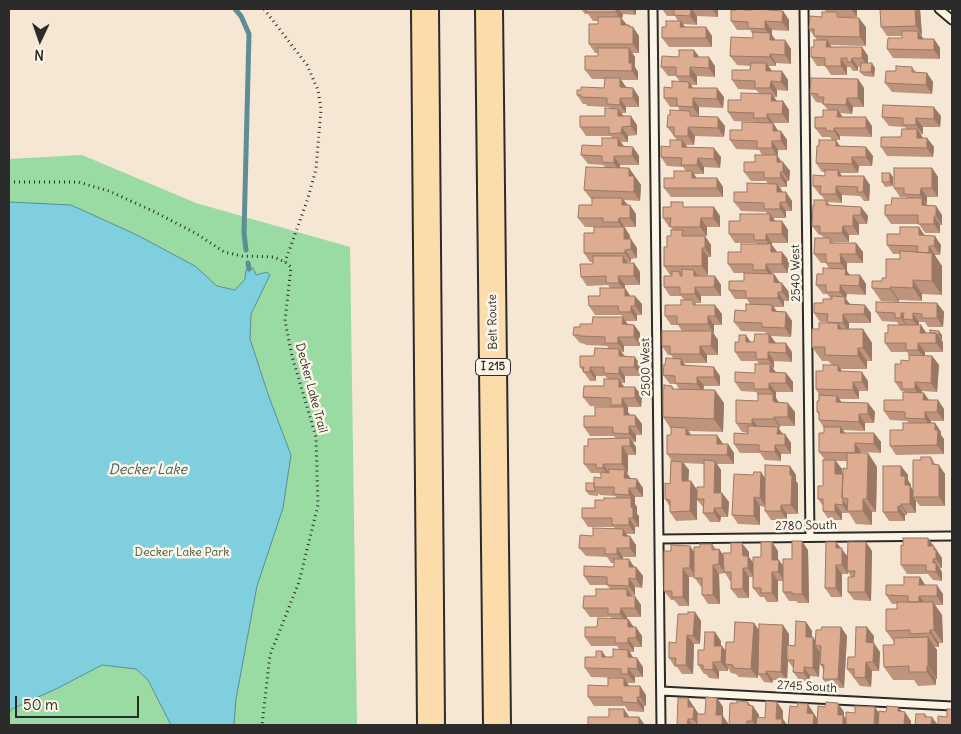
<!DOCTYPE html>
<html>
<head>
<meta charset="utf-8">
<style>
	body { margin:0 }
	#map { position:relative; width:961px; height:734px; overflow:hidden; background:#f6e6d4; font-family:Delius,sans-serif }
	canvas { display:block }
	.frame { position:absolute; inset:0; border:10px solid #2b2b2b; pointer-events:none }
	.north { position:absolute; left:15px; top:15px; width:50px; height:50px; -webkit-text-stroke:4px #fcf5e5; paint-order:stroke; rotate:183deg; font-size:14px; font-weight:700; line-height:20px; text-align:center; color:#2b2b2b }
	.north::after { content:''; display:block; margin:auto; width:18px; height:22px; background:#2b2b2b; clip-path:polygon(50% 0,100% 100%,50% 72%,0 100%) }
	.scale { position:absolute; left:15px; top:696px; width:124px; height:22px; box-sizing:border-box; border:2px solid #2b2b2b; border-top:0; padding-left:6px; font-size:15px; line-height:18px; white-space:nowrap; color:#2b2b2b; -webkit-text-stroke:4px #fcf5e5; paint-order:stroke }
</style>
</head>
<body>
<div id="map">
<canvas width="961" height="734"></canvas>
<div class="frame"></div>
<div class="north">N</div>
<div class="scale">50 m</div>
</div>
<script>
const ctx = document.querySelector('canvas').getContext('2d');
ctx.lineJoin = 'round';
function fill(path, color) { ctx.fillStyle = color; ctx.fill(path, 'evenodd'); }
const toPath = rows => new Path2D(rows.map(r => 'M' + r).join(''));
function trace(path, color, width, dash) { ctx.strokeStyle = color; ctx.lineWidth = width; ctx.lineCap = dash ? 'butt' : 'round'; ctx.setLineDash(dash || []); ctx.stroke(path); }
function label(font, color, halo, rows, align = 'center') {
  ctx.font = font + ' Delius,sans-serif'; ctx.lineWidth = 5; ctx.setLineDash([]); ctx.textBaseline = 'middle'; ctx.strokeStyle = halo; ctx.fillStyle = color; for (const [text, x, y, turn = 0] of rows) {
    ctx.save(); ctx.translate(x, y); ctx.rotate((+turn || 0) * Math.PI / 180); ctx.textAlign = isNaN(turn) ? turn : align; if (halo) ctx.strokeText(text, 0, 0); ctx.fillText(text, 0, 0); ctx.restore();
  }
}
const green = toPath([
	[82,155,196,203,350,247,357,725,9,725,9,159]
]);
const water = toPath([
	[9,202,71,205,137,235,195,266,217,286,235,290,245,279,246,270,253,268,256,275,267,272,270,275,251,314,250,339,269,397,291,455,283,508,257,586,236,699,234,725,171,725,148,680,136,669,102,665,58,688,12,709,9,713,9,202]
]);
const stream = toPath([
	[235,9,241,16,249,34,244,233,246,250],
	[248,263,249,269]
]);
const path = toPath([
	[264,9,307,65,318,90,321,109,316,169,308,198,285,262],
	[9,182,78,182,109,191,155,212,197,234,224,252,242,256,274,257,285,262,291,267,285,321,292,356,316,437,318,505,299,582,270,655,262,725]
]);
const lane = toPath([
	[653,9,661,725],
	[804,9,810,537],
	[939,9,952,20],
	[659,539,952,536],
	[661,691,952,706]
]);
const highway = toPath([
	[425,9,431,725],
	[489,9,497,725]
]);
const wall = toPath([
	[581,9,636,9,636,15,623,14,622,19,627,25,629,25,639,36,639,53,632,53,635,57,635,67,638,72,638,80,621,80,626,87,633,88,639,97,639,107,626,107,626,113,622,113,623,116,637,125,637,135,628,136,628,142,621,142,624,146,633,147,639,156,639,165,620,165,620,168,629,168,641,185,640,201,624,200,636,214,636,227,625,227,625,228,630,236,630,239,637,248,637,258,631,259,631,262,627,262,628,263,634,263,640,272,640,285,625,285,625,288,630,296,642,304,642,315,637,315,637,321,625,321,628,324,634,325,640,333,640,346,624,346,624,352,622,352,625,356,641,366,641,376,625,376,625,383,621,383,624,387,642,396,641,407,628,407,628,412,630,415,635,415,642,424,642,435,636,435,636,442,633,442,636,447,636,455,628,455,628,473,626,473,631,479,643,488,643,497,635,497,635,504,637,507,637,514,639,516,639,527,635,527,635,534,626,534,636,545,636,557,623,557,623,559,635,567,636,567,643,576,642,588,635,587,635,595,631,595,641,605,641,617,627,617,627,619,628,619,634,627,642,636,642,647,634,647,634,652,630,652,633,657,643,667,643,677,635,677,635,683,627,683,629,686,640,686,646,695,646,706,644,706,644,712,628,711,625,706,594,706,588,697,624,678,591,677,585,668,606,657,613,657,620,650,617,646,591,646,585,637,597,627,612,619,611,617,590,617,583,608,596,596,610,589,607,585,590,585,584,576,614,567,614,563,611,563,607,557,586,556,579,548,593,536,615,529,614,527,588,527,582,518,604,500,617,498,615,496,600,495,598,493,598,496,589,495,586,491,594,483,601,478,601,475,599,473,591,473,584,464,588,446,616,439,614,436,590,436,584,427,595,416,612,407,590,406,583,397,604,386,608,379,605,376,596,376,596,381,590,381,580,367,594,356,609,349,607,346,586,345,585,344,580,343,573,335,580,327,623,317,621,315,595,315,589,306,610,288,608,285,587,286,581,277,593,264,593,262,590,262,584,253,594,233,607,227,585,227,578,218,592,205,592,199,591,199,584,190,605,167,603,165,588,164,581,155,602,146,612,138,611,136,586,136,580,127,605,116,610,108,608,107,587,106,586,104,583,104,577,95,604,88,605,79,592,79,585,70,598,56,598,53,595,53,589,44,598,24,598,21,593,21,588,14,585,14],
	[662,9,718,9,718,17,697,16,697,25,683,24,685,27,706,27,712,36,712,47,669,47,662,38,666,27,678,21,675,16,667,16],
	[818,9,857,9,857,17,840,17,866,27,866,46,830,45,831,47,862,47,868,56,868,63,875,68,874,77,864,76,860,72,861,67,858,67,858,71,853,71,850,67,847,67,847,75,831,75,825,66,817,66,811,57,814,47,817,40,809,29,826,12,824,9],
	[880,9,920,9,922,35,921,35,924,39,934,39,940,48,940,59,893,58,887,49,902,38,902,36,887,36,881,27],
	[749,10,783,11,789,20,789,31,772,30,772,35,775,40,785,40,791,49,791,64,776,63,776,66,768,66,772,71,782,71,788,80,788,91,777,90,777,97,774,97,777,101,783,101,789,110,789,123,773,123,778,131,781,131,787,140,787,150,778,150,778,157,790,171,789,181,787,181,787,187,780,187,783,192,792,201,792,211,786,211,786,218,773,218,775,221,782,221,788,230,788,243,772,243,772,245,777,252,782,252,789,261,788,273,772,273,772,274,774,274,780,283,789,292,789,301,784,301,784,307,774,307,777,311,786,312,792,321,791,337,771,336,775,343,792,352,792,362,774,361,774,368,773,368,776,372,786,373,793,382,793,392,776,392,776,398,779,402,795,412,795,426,780,426,780,428,778,428,783,434,785,434,791,443,791,454,781,454,781,461,765,460,760,453,740,453,734,444,748,434,748,433,742,432,736,423,758,401,758,395,756,392,741,391,735,382,755,373,759,364,757,361,741,361,735,352,751,342,754,342,767,334,765,332,741,331,734,322,746,311,750,304,747,299,735,299,729,290,756,274,755,273,734,273,728,264,741,252,757,244,756,243,735,243,729,234,740,221,767,214,766,212,741,211,734,202,747,192,768,184,766,181,751,181,744,172,762,155,759,150,736,149,730,140,742,130,757,122,734,121,728,112,741,100,759,93,756,90,738,89,732,80,750,70,751,66,737,65,730,56,753,38,753,35,750,30,737,30,731,21],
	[699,57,715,66,715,77,697,76,697,85,691,85,693,88,717,88,724,97,723,108,699,107,699,116,725,126,724,137,695,136,694,145,685,145,687,147,721,157,720,168,704,167,704,174,693,174,696,178,717,178,723,187,723,197,671,197,664,188,674,178,686,171,683,167,667,166,661,157,670,147,677,140,667,127,670,115,680,111,678,107,670,107,664,98,672,88,680,82,676,76,668,76,661,67],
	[912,67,916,72,927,73,933,82,932,94,892,92,885,83,896,71],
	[858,79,864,88,864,107,853,107,852,114,840,113,842,117,872,126,872,137,840,136,840,140,832,140,830,137,822,137,815,128,828,110,822,103,816,102,810,93],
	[941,116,940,127,923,127,923,134,921,134,923,138,927,138,934,147,933,157,887,156,881,147,901,137,906,129,905,127,889,126,882,117],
	[840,146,866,147,873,156,872,166,859,166,858,173,840,173,842,176,870,185,869,201,864,201,860,196,842,195,842,203,828,202,830,205,861,207,868,216,867,224,859,224,859,235,849,235,849,242,833,242,833,243,856,243,863,252,863,263,847,263,847,271,849,275,860,275,866,284,866,295,847,294,846,299,850,304,865,305,871,313,871,323,849,323,849,329,863,329,872,343,872,361,867,361,867,369,840,369,842,372,868,381,868,391,859,391,859,399,839,399,841,402,868,403,875,412,874,423,865,423,865,431,843,430,845,433,874,433,881,442,881,453,861,452,861,453,868,453,877,467,876,512,872,512,872,525,856,524,849,513,842,513,842,520,829,520,823,511,823,506,818,499,823,486,825,460,819,452,824,433,824,428,819,420,819,415,817,412,819,395,816,389,823,371,832,365,828,361,822,361,812,347,819,329,828,323,827,322,820,322,814,313,823,303,831,299,827,294,823,294,816,285,823,274,829,269,826,263,821,263,814,254,824,238,821,235,819,235,812,226,814,206,825,200,821,195,820,195,813,186,825,176,825,172,822,172,816,163],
	[836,461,847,461,847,469,843,474,842,474,842,469],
	[932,168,938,177,938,197,927,197,926,204,928,205,936,206,942,215,942,225,940,225,940,233,925,233,919,224,891,224,885,215,907,198,906,197,900,197,894,188],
	[890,173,893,177,893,186,885,187,882,182],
	[687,207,714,207,720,216,720,227,707,227,707,236,686,236,705,236,711,245,711,257,708,257,708,275,698,275,715,276,721,285,721,296,701,296,701,303,696,303,696,305,722,314,722,325,714,325,714,333,713,333,718,340,718,355,707,355,707,363,684,363,686,366,720,376,720,386,704,386,703,390,724,403,723,432,689,431,691,435,717,435,723,444,728,444,734,453,734,464,717,464,721,470,721,493,722,493,729,502,728,517,721,517,720,522,710,522,703,513,704,508,697,500,697,520,676,521,670,512,670,507,665,499,670,484,672,461,667,454,671,435,671,429,663,417,672,386,674,389,679,389,676,384,670,384,663,375,665,365,673,358,671,355,668,355,662,346,682,331,678,325,671,325,665,316,681,305,684,300,681,296,670,296,664,287,672,276,670,275,664,266,667,247,673,230,671,227,669,227,663,218],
	[684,463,704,464,704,487,697,490,691,481,688,481,689,470],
	[919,227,924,235,941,245,940,255,935,255,935,257,942,266,942,295,922,294,922,301,899,300,899,302,881,301,872,288,886,278,900,259,900,254,893,254,887,245,900,234],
	[937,303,944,312,943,327,928,327,925,322,919,322,919,325,921,325,926,333,942,335,942,340,941,340,943,342,943,352,925,352,925,356,932,356,939,365,937,392,922,391,922,393,924,393,929,400,938,400,944,409,944,421,931,421,931,423,935,423,941,432,941,435,944,439,944,454,896,455,890,446,909,423,907,421,890,420,884,411,903,400,904,392,904,391,901,391,895,382,901,364,909,361,909,355,907,352,891,352,885,343,888,333,899,325,897,322,882,321,876,312],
	[931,457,936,465,945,474,945,506,920,506,916,501,916,513,907,513,907,515,905,515,905,521,889,521,883,512,901,466,908,475,908,480,911,485,911,487,913,490,921,460],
	[790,466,796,475,796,481,798,484,798,514,787,514,787,520,771,520,765,511,765,507,760,506,760,525,738,524,732,515,753,475,761,472,765,479],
	[928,538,942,558,942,568,940,568,942,572,942,581,933,580,928,574,907,574,901,565,903,546],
	[772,542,778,551,778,560,783,565,792,559,808,550,809,603,798,603,796,601,789,601,783,592,783,581,778,581,778,602,767,602,764,597,760,597,753,588,753,577,749,577,749,598,738,598,731,589,731,581,730,581,725,573,719,574,720,604,708,604,702,595,702,587,701,587,694,577,689,577,689,606,679,606,674,600,671,600,664,591,671,551,690,546,694,552,700,547,712,544,716,549,719,549,724,556,749,552,749,557,753,563,761,557],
	[836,542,847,556,866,542,872,551,871,601,854,600,848,592,851,577,848,572,848,574,842,574,842,597,831,597,825,588],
	[920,577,925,585,943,594,943,605,935,605,942,615,943,643,939,643,939,647,934,647,937,650,937,679,936,679,936,685,918,686,914,680,893,680,884,667,894,645,894,642,886,631,897,609,897,604,892,604,886,595],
	[695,612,701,621,700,644,694,644,693,674,682,674,677,667,675,667,669,658,676,643,688,614],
	[806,622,812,631,812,637,815,640,821,630,841,627,847,636,844,688,829,688,823,679,823,669,820,664,821,654,820,652,819,677,810,676,810,682,800,681,793,672,794,669,788,661,787,681,773,680,772,683,764,682,758,674,758,678,739,677,736,674,731,673,728,668,728,671,719,671,719,679,709,678,706,674,704,674,698,665,704,650,721,641,721,646,726,651,734,642,754,623,759,630,789,634,789,645,795,646],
	[874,636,873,643,880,652,879,671,872,671,871,687,860,686,847,669,855,657],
	[688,698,698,714,705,714,717,698,723,707,723,716,729,725,677,725],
	[777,702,783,711,783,719,787,725,729,725,751,706,753,706,759,715,759,718,765,718]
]);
const shadedWall = toPath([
	[616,9,618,9,623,14,622,19,628,26,621,25,621,20,616,12],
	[632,9,636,9,636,15],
	[691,9,692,9,697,16,697,25,690,16],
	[712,9,718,9,718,17],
	[851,9,857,9,857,17],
	[915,9,920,9,922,35,916,26],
	[783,11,789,20,789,31,782,22],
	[859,18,866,27,866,46,860,37],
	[681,21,687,30,680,27],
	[765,21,772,30,772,35,777,42,770,40,770,36,765,29],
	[629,25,633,29,633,27,639,36,639,53,633,44],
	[706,27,712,36,712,47,706,38],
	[918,31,924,40,918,39],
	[934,39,940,48,940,59,934,50],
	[785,40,791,49,791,64,785,55],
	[827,40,833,49,826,47],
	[862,47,868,56,868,67,862,58],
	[629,48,635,57,635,67,638,72,638,80,632,71,629,63],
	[694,50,701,59,694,57],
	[770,54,776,63,776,66,770,57],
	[709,57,715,66,715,77,709,68],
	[841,58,847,67,847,75,841,66],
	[852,58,858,67,858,71,851,62],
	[766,63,773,72,766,71],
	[872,63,875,68,874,77,871,72],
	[690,67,697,76,697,85,690,76],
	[782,71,788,80,788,91,781,82],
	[927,73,933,82,932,94,926,85],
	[620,78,626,87,620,87],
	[858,79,864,88,864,107,858,98],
	[771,81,777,90,777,97,770,88],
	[689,82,695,91,689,88],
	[633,88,639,97,639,107,633,98],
	[717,88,724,97,723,108,717,99],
	[772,94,778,103,771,101],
	[620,98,626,107,626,113,620,105],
	[693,98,699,107,699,116,693,107],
	[847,98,853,107,852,114,846,105],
	[783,101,789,110,789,123,782,114],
	[934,107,941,116,940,127,934,119],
	[618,109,625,118,618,116],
	[838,110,844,119,837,117],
	[767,114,779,132,773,131,773,127,767,118],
	[631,116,637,125,637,135,631,126],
	[718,117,725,126,724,137,718,128],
	[866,117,872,126,872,137,866,128],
	[916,118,923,127,923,134,916,125],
	[622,127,628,136,628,142,621,133],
	[688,127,695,136,694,145,688,136],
	[834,128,840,136,840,140,834,131],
	[917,129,923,138,917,138],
	[781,131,787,140,787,150,781,141],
	[618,138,624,147,618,146],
	[927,138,934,147,933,157,927,148],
	[682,140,689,149,682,147],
	[836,140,842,149,836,146],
	[772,141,778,150,778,157,772,148],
	[633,147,639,156,639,165,632,156],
	[866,147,873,156,872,166,866,157],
	[714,148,721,157,720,168,714,159],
	[777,155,783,164,777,162],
	[614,156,620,165,620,172,614,163],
	[852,157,859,166,858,173,852,164],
	[698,158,704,167,704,174,697,165],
	[783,162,790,171,789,181,783,172],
	[629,168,641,185,640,201,634,192,629,176],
	[932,168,938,177,938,197,932,188],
	[838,170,844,179,838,176],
	[692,171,698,180,692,178],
	[780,172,787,181,787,187,781,178],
	[890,173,893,177,893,186,890,182],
	[864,176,870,185,869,201,863,192],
	[717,178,723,187,723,197,717,188],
	[777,184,783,193,777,192],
	[836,186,842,195,842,203,836,194],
	[921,188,927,197,927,204,920,195],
	[786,192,792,201,792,211,786,202],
	[622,198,629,207,622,205],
	[922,198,928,207,922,205],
	[780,202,786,211,786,218,780,209],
	[630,205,636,214,636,227,630,218],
	[936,206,942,215,942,225,936,216],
	[714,207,720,216,720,227,713,218],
	[861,207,868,216,867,224,861,215],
	[770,214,777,223,770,221],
	[853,215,859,224,859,235,853,226],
	[934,216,940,225,940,233,934,224],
	[619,218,630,236,631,248,624,239,624,230,618,222],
	[701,218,707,227,707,236,700,227],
	[782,221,788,230,788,243,782,234],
	[843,226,849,235,849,242,842,233],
	[919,227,925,236,919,235],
	[766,234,772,243,772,245,778,253,771,252,771,248,766,240],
	[705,236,711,245,711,257,705,248],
	[935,236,941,245,940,255,934,246],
	[631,239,637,248,637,258,631,249],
	[856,243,863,252,863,263,856,254],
	[929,246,942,266,942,295,932,281,929,253],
	[702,248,708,257,708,275,702,266],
	[625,250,631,259,631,262,625,253],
	[782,252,789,261,788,273,782,264],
	[840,254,847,263,847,271,852,278,845,275,845,270,841,263],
	[623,256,629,265,623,263],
	[634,263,640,272,640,285,634,276],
	[766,264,772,273,772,279,766,270],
	[694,270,700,279,694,276],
	[774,274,780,283,774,282],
	[860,275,866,284,866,295,859,286],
	[618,276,625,285,625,292,619,283],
	[715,276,721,285,721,296,714,287],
	[913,280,922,294,922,301,913,288],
	[782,283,789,292,789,301,782,292],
	[840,285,847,294,846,299,851,306,845,304,845,299,840,292],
	[695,287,701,296,701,303,695,294],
	[890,287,899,300,899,302,890,289],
	[625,288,631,297,625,296],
	[778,292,784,301,784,307,778,298],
	[635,296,642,304,642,315,635,306],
	[937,303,944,312,943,327,937,318],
	[715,305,722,314,722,325,715,316],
	[772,305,778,314,772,311],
	[865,305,871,313,871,323,864,314],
	[631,306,637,315,637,321,631,312],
	[786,312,792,321,791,337,785,328],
	[901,313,906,320,903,319,907,325,907,327,901,318],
	[913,313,919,322,919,329,913,320],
	[843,314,849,323,849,332,843,323],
	[708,316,714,325,714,333,708,324],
	[623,317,629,326,622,324],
	[838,323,847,337,838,329],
	[634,325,640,333,640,346,634,337],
	[921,325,927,334,920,333],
	[863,329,872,343,872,361,863,348],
	[712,331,718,340,718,355,711,346],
	[939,331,942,335,942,340,939,335],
	[936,333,943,342,943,352,936,343],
	[769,334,776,343,769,343],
	[746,335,752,344,746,342],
	[618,337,624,346,624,352,618,343],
	[786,343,792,352,792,362,786,353],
	[918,343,925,352,925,359,918,350],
	[700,346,707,355,707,363,700,354],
	[858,348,867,361,867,369,858,356],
	[619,349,625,358,619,356],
	[768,352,774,361,774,368,768,359],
	[932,356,939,365,937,392,931,383],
	[635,357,641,366,641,376,634,367],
	[681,359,687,368,681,365],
	[770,364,776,373,770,372],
	[838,365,844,374,838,371],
	[590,367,596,376,596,381,590,372],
	[619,367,625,376,625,383,619,374],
	[714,367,720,376,720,386,714,377],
	[862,372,868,381,868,391,862,382],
	[786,373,793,382,793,392,786,383],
	[697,377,704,386,703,393,697,384],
	[619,379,625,388,619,387],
	[853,382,859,391,859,399,853,390],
	[915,382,922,391,921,398,915,389],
	[769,383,776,392,776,398,779,403,779,408,773,401,773,394,769,389],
	[635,387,642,396,641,407,635,398],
	[715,390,724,403,723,432,714,419],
	[924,393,930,402,923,400],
	[837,396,843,404,836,402],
	[622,398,628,407,628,412,631,416,624,415,624,409,622,405],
	[938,400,944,409,944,421,937,412],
	[788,403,795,412,795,426,788,417],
	[868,403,875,412,874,423,868,414],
	[925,412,931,421,931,428,925,419],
	[859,414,865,423,865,431,859,422],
	[635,415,642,424,642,435,636,426],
	[774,417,780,426,780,428,774,419],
	[752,419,759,428,759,433,752,424],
	[935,423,941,432,941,435,944,439,944,454,937,445,935,430],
	[629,426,636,435,636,442,629,434],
	[778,427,784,436,777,434],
	[841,427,847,436,840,433],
	[686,428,692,437,686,435],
	[874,433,881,442,881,453,874,444],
	[785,434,791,443,791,454,785,445],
	[717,435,723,444,717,444],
	[630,438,636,447,636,455,630,446],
	[855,443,861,452,861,462,855,453],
	[728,444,734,453,734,464,727,455],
	[775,445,781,454,781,461,775,452],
	[622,446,628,455,628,473,622,464],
	[868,453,877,467,876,512,867,499],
	[835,460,842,469,842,483,835,474],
	[715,461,721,470,721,502,714,493],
	[682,462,689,470,688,490,682,481],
	[603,464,609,473,609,477,603,468],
	[939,465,945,474,945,506,939,497],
	[790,466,796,475,796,481,798,484,798,514,791,505],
	[901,466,908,475,908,480,911,485,911,487,916,494,913,497,916,501,916,513,910,504,905,485,901,476],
	[625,470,631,479,624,478],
	[761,472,767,481,766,507,760,498],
	[637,479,643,488,643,497,636,488],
	[691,481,697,490,697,520,690,511],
	[629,488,635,497,635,504,629,495],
	[722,493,729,502,728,517,722,508],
	[754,497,760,506,760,525,754,516],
	[631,498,637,507,637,514,639,516,639,527,633,518,631,507],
	[863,499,872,512,872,525,863,511],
	[843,500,849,509,847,511,843,505],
	[835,504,842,513,842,520,835,512],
	[901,504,907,513,907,515,901,506],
	[781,505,787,514,787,520,781,511],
	[898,506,905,515,905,521,898,512],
	[714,508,721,517,720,522,714,513],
	[629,518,635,527,635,534,629,525],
	[623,529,629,538,623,536],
	[630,536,636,545,636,557,630,548],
	[928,538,942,558,942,568,928,546],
	[802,541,808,550,809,603,802,594],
	[772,542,778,551,778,569,772,560],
	[836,542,848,557,848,574,842,565,836,548],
	[866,542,872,551,871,601,865,592],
	[742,543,749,552,749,557,754,564,754,577,748,568,743,556],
	[690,546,696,555,696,577,690,568],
	[617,548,623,557,623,563,617,554],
	[719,549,725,558,724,572,719,564],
	[629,559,635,568,629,567],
	[933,559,942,572,942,581,936,572,933,563],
	[779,560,785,569,785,581,778,572],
	[713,565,719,574,720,604,713,595],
	[836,565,842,574,842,597,836,588],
	[636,567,643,576,642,588,636,579],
	[683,568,689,577,689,606,683,597],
	[743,568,749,577,749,598,743,589],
	[772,572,778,581,778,602,772,593],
	[920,577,926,586,919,585],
	[629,578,635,587,635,595,629,586],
	[937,585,943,594,943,605,937,596],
	[627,589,633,598,627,596],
	[635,596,641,605,641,617,635,608],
	[919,596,926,604,919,602],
	[933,602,942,615,943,643,934,630],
	[621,608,627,617,627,623,620,614],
	[695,612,701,621,700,644,693,636],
	[628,619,634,628,628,627],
	[806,622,812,631,812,646,806,637],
	[754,623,760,632,758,678,751,669],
	[783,625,789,634,788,660,787,660,788,661,787,681,781,672],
	[636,627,642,636,642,647,636,638],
	[841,627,847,636,844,688,838,679],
	[867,627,874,636,873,651,866,642],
	[930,630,939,643,939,647,930,633],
	[715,632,721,641,720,655,714,646],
	[687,635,694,644,693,674,686,665],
	[813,637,819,646,815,645,820,652,819,677,813,668],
	[928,637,937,650,937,679,928,666],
	[628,638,634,647,634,652,628,643],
	[874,643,880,652,879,671,873,662],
	[722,646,729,655,725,664,728,668,728,671,721,662],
	[628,650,634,659,628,657],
	[602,651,608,660,602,657],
	[637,658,643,667,643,677,637,669],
	[713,662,719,671,719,679,713,670],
	[866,662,872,671,871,687,865,678],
	[927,666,936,679,936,685,927,672],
	[804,667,810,676,810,682,804,673],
	[628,668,635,677,635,683,628,674],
	[766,671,773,680,772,683,766,674],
	[624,678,630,687,624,686],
	[640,686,646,695,646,706,640,697],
	[637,697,644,706,644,712,638,703],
	[688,698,700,716,698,725,693,719,688,707],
	[717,698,723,707,723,716,729,725,722,725,716,715],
	[748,702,753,709,753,706,759,715,759,725,755,725,752,721,748,705],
	[777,702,783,711,783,719,787,725,780,725,776,719],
	[838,703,844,712,844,716,850,724,850,725,843,725,838,715],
	[808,704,820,723,820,725,813,725,807,713],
	[875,707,881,716,881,725,874,725],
	[898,707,905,715,905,712,911,721,911,725,904,725,898,711],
	[624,709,630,718,624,717],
	[925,714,931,723,932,717,938,725,931,725,925,717],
	[639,717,645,725,639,725],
	[688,719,692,725,687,725]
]);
const building = toPath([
	[587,9,616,9,616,12,586,12,587,9],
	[674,9,691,9,690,16,674,15,674,9],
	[737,9,744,9,744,10,752,10,752,9,767,9,767,10,783,11,782,22,765,21,765,29,748,28,748,22,731,21,731,10,737,10,737,9],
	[880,9,915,9,916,26,881,27,880,9],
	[822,12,837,12,837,17,859,18,860,37,814,36,814,29,809,29,810,16,822,17,822,12],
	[598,17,621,17,621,25,629,25,629,27,633,27,633,44,589,44,589,24,598,24,598,17],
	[666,21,681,21,680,27,706,27,706,38,662,38,662,27,666,27,666,21],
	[902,31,918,31,918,39,934,39,934,50,887,49,888,38,902,38,902,31],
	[753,32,770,33,770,40,785,40,785,55,770,54,770,57,730,56,731,37,753,38,753,32],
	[814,40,827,40,826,47,862,47,862,58,852,58,851,62,847,62,847,58,841,58,841,66,825,66,825,58,811,57,811,47,814,47,814,40],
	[598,48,629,48,629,63,632,63,632,71,585,70,585,56,598,56,598,48],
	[679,50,694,50,694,57,709,57,709,68,690,67,690,76,676,76,676,67,661,67,662,56,679,57,679,50],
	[751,63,766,63,766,71,782,71,781,82,771,81,770,88,755,88,755,81,732,80,732,70,750,70,751,63],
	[861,63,872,63,871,72,860,72,861,63],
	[896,66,912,67,912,72,927,73,926,85,885,83,886,71,896,71,896,66],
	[605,78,620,78,620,87,633,88,633,98,620,98,620,105,607,104,607,98,581,97,581,95,577,95,577,90,581,90,581,87,604,88,605,78],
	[811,78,858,79,858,98,847,98,846,105,823,104,824,97,818,97,818,94,810,93,811,78],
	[672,81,689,82,689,88,717,88,717,99,693,98,693,107,677,106,677,98,664,98,664,87,672,88,672,81],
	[741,93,772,94,771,101,783,101,782,114,767,114,767,118,753,118,754,113,728,112,728,100,741,100,741,93],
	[883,105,934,107,934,119,916,118,916,125,903,125,903,118,882,117,883,105],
	[605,108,618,109,618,116,631,116,631,126,622,127,621,133,609,134,609,127,580,127,580,116,605,116,605,108],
	[670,110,690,111,690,116,718,117,718,128,688,127,688,136,674,136,674,127,667,127,668,115,670,115,670,110],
	[823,110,838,110,837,117,866,117,866,128,834,128,834,131,826,131,826,128,815,128,815,117,823,117,823,110],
	[742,122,773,123,773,131,781,131,781,141,772,141,772,148,757,148,757,141,730,140,730,130,742,130,742,122],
	[902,129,917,129,917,138,927,138,927,148,881,147,881,137,901,137,902,129],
	[602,138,618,138,618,146,633,147,632,156,614,156,614,163,602,162,602,156,581,155,582,145,602,146,602,138],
	[670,140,682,140,682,147,714,148,714,159,698,158,697,165,681,165,682,158,661,157,661,146,670,147,670,140],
	[819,140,836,140,836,146,866,147,866,157,852,157,852,164,816,163,817,146,819,146,819,140],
	[755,155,777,155,777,162,783,162,783,172,780,172,781,178,764,178,764,172,744,172,744,162,755,162,755,155],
	[586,167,629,168,629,176,634,176,634,192,584,190,586,167],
	[894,168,932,168,932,188,921,188,920,195,904,194,904,188,894,188,894,168],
	[825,170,838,170,838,176,864,176,863,192,857,192,858,187,836,186,836,194,820,194,821,186,813,186,813,175,825,176,825,170],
	[674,171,692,171,692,178,717,178,717,188,664,188,664,178,674,178,674,171],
	[882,173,890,173,890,182,882,182,882,173],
	[747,183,777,184,777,192,786,192,786,202,780,202,780,209,764,209,764,203,734,202,734,192,747,192,747,183],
	[592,198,622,198,622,205,630,205,630,218,619,218,618,222,603,222,603,218,578,218,579,205,592,205,592,198],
	[892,198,922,198,922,205,936,206,936,216,934,216,934,224,918,224,918,215,885,215,885,205,891,205,892,198],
	[814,200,826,200,826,205,861,207,861,215,853,215,853,226,843,226,842,233,820,233,820,226,812,226,813,205,814,206,814,200],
	[671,202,683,202,683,207,714,207,713,218,701,218,700,227,670,227,671,218,663,218,663,207,671,207,671,202],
	[740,214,770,214,770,221,782,221,782,234,766,234,766,240,754,240,754,234,729,234,729,221,740,221,740,214],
	[594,227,624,227,624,239,631,239,631,249,625,250,625,253,584,253,584,233,594,233,594,227],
	[900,227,919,227,919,235,935,236,934,246,929,246,929,253,917,252,918,246,887,245,887,234,900,234,900,227],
	[671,230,683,230,682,236,705,236,705,248,702,248,702,266,664,266,664,247,667,247,667,236,671,236,671,230],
	[815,238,830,238,830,243,856,243,856,254,840,254,841,263,826,263,826,254,814,254,815,238],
	[741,244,771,244,771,252,782,252,782,264,766,264,766,270,753,270,753,264,728,264,728,252,741,252,741,244],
	[900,251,932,253,932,281,913,280,913,288,890,287,890,289,872,288,872,281,882,281,882,278,886,278,886,259,900,259,900,251],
	[593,256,623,256,623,263,634,263,634,276,618,276,619,283,606,283,606,276,581,277,580,264,593,264,593,256],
	[823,268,846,269,845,275,860,275,859,286,840,285,840,292,826,292,826,285,816,285,817,274,823,274,823,268],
	[682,269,694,270,694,276,715,276,714,287,695,287,695,294,680,294,680,287,664,287,664,276,672,276,672,271,680,272,680,276,682,276,682,269],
	[744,273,774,274,774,282,782,283,782,292,778,292,778,298,746,298,746,291,729,290,729,281,744,281,744,273],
	[600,288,625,288,625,296,635,296,635,306,631,306,631,312,619,312,618,306,589,306,588,296,600,296,600,288],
	[832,296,845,297,845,304,865,305,864,314,843,314,843,323,827,322,828,314,814,313,814,303,823,303,823,299,832,299,832,296],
	[681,300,693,300,693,305,715,305,715,316,708,316,708,324,677,324,677,316,665,316,665,305,681,305,681,300],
	[876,302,937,303,937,318,922,318,922,314,913,313,913,320,903,319,904,313,901,313,901,318,895,318,895,313,876,312,876,302],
	[746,304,772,305,772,311,786,312,785,328,762,327,762,323,734,322,735,310,746,311,746,304],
	[593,317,623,317,622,324,634,325,634,337,618,337,618,343,605,343,605,337,580,336,580,335,573,335,574,327,580,327,580,324,592,324,593,317],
	[819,323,838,323,838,329,863,329,863,348,858,348,858,356,825,355,825,347,812,347,812,329,819,329,819,323],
	[888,325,921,325,920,333,936,333,936,343,918,343,918,350,906,350,906,343,885,343,885,333,888,333,888,325],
	[930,330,939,331,939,335,938,335,936,333,930,333,930,330],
	[662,331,712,331,711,346,700,346,700,354,670,354,670,346,662,346,662,331],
	[755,334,769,334,769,343,786,343,786,353,768,352,768,359,756,359,756,352,735,352,735,342,739,342,739,335,746,335,746,342,754,342,755,334],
	[595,348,619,349,619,356,635,357,634,367,619,367,619,374,604,373,604,367,590,367,590,372,583,372,584,367,580,367,580,356,594,356,595,348],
	[909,355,932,356,931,383,915,382,915,389,902,389,902,382,895,382,895,364,901,364,901,360,909,361,909,355],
	[666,358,681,359,681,365,714,367,714,377,697,377,697,384,675,383,675,376,663,375,664,364,665,365,666,358],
	[755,364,770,364,770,372,786,373,786,383,769,383,769,389,754,389,754,383,735,382,735,372,755,373,755,364],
	[823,365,838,365,838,371,862,372,862,382,853,382,853,390,816,389,816,371,823,371,823,365],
	[604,379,619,379,619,387,635,387,635,398,622,398,622,405,611,405,611,398,583,397,584,386,604,386,604,379],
	[664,385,672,386,672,389,715,390,714,419,663,417,663,389,664,389,664,385],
	[903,392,924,393,923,400,938,400,937,412,925,412,925,419,905,418,905,412,884,411,884,400,903,400,903,392],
	[758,394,773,394,773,401,774,401,774,402,788,403,788,417,774,417,774,419,752,419,752,424,736,423,736,400,758,401,758,394],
	[819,395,837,396,836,402,868,403,868,414,859,414,859,422,819,420,819,412,817,412,817,401,819,401,819,395],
	[595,407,624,407,624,415,635,415,636,426,629,426,629,434,613,433,613,427,584,427,584,416,595,416,595,407],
	[903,423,935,423,935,430,938,430,937,445,890,446,890,430,903,430,903,423],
	[748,426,778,427,777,434,785,434,785,445,775,445,775,452,759,451,759,445,734,444,734,433,748,434,748,426],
	[671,427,686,428,686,435,717,435,717,444,728,444,727,455,667,454,667,435,671,435,671,427],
	[824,427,841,427,840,433,874,433,874,444,855,443,855,453,819,452,819,433,824,433,824,427],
	[630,438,630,446,622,446,622,464,603,464,603,468,596,468,596,464,584,464,584,446,588,446,588,439,630,438],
	[847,453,868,453,867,499,863,499,863,511,847,511,848,499,842,498,843,468,847,469,847,453],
	[921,457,931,457,931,460,932,460,932,464,939,465,939,497,913,497,913,460,921,460,921,457],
	[704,460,715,461,714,493,722,493,722,508,714,508,714,513,703,513,704,499,697,499,697,487,704,487,704,460],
	[823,460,835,460,835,474,843,474,842,498,843,499,843,505,835,504,835,512,823,511,823,499,818,499,818,486,823,486,823,460],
	[671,461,682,462,682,481,691,481,690,511,670,512,670,500,665,499,665,483,670,484,671,461],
	[765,465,790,466,790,475,792,475,791,505,781,505,781,511,765,511,765,465],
	[883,466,901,466,901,476,905,476,905,485,910,485,910,504,901,504,901,506,898,506,898,512,883,512,883,466],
	[609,469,625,470,624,478,637,479,636,488,629,488,629,495,614,494,614,487,594,487,594,477,601,478,601,472,609,473,609,469],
	[754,472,761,472,760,498,754,497,754,516,732,515,734,474,753,475,754,472],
	[586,483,594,483,594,487,595,489,595,491,586,491,586,483],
	[604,498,631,498,631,507,633,508,633,518,629,518,629,525,612,525,612,518,582,518,582,508,595,508,595,500,604,500,604,498],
	[593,528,623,529,623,536,630,536,630,548,617,548,617,554,605,554,605,548,579,548,580,535,593,536,593,528],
	[903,538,928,538,928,546,934,546,934,550,936,549,936,559,933,559,933,563,936,563,936,572,926,571,926,565,901,565,901,545,903,546,903,538],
	[792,541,802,541,802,594,792,594,792,592,783,592,783,559,792,559,792,541],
	[761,542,772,542,772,560,779,560,778,572,772,572,772,593,761,593,761,588,753,588,753,557,761,557,761,542],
	[826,542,836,542,836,548,842,548,842,565,836,565,836,588,825,588,826,542],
	[848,542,866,542,865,592,848,592,848,577,854,577,855,571,847,571,848,542],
	[731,543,742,543,743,556,748,556,748,568,743,568,743,589,731,589,731,572,724,572,723,553,731,553,731,543],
	[700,544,712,544,712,550,719,549,719,564,713,565,713,595,702,595,702,578,694,578,694,547,700,547,700,544],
	[671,545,690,546,690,568,683,568,683,597,672,597,672,591,664,591,664,551,671,551,671,545],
	[614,559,629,559,629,567,636,567,636,579,629,578,629,586,607,585,607,577,584,576,584,566,614,567,614,559],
	[904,577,920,577,919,585,937,585,937,596,919,596,919,602,908,602,908,596,886,595,886,585,904,585,904,577],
	[596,589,627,589,627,596,635,596,635,608,621,608,620,614,608,614,608,608,583,608,584,596,596,596,596,589],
	[897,602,933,602,934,630,930,630,930,633,910,634,910,630,886,631,886,609,897,609,897,602],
	[688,612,695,612,693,636,687,635,686,665,675,665,676,658,669,658,669,642,676,643,678,614,688,614,688,612],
	[598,618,628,619,628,627,636,627,636,638,628,638,628,643,615,643,615,637,585,637,585,627,597,627,598,618],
	[796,621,806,622,806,637,813,637,813,668,804,667,804,673,793,672,794,660,787,660,787,645,795,646,796,621],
	[735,622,754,623,751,669,733,668,733,665,725,664,726,642,734,642,735,622],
	[759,624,783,625,781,672,766,671,766,674,758,674,759,624],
	[822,627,841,627,838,679,823,679,824,665,820,664,821,646,815,645,816,630,821,630,822,627],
	[856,627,867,627,866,642,874,643,873,662,866,662,865,678,854,677,854,669,847,669,848,657,855,657,856,627],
	[705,632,715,632,714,646,722,646,721,662,713,662,713,670,703,669,703,665,698,665,698,650,704,650,705,632],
	[928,637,928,666,927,666,927,672,909,672,909,666,884,667,883,645,894,645,894,638,928,637],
	[613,649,628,650,628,657,637,658,637,669,628,668,628,674,621,674,621,669,585,668,585,657,596,657,596,651,602,651,602,657,613,657,613,649],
	[608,678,624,678,624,686,640,686,640,697,637,697,638,703,622,702,622,697,588,697,588,685,608,686,608,678],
	[706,697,717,698,716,715,722,715,722,725,697,725,697,714,705,714,706,697],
	[678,698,688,698,688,707,694,707,693,719,688,719,687,725,677,725,678,698],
	[737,701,748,702,748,705,753,706,752,721,747,721,747,725,729,725,730,703,737,703,737,701],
	[766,701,777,702,776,719,782,719,782,725,756,725,757,717,765,718,766,701],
	[826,702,838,703,838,715,843,715,843,725,817,725,818,706,825,707,826,702],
	[798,703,808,704,807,713,814,714,813,725,788,725,790,706,797,707,798,703],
	[855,706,875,707,874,725,846,725,846,712,855,713,855,706],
	[887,706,898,707,898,711,905,712,904,725,878,725,879,711,886,712,887,706],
	[609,709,624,709,624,717,639,717,639,725,588,725,588,717,609,717,609,709],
	[947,709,952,709,952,725,938,725,938,716,947,717,947,709],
	[916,714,925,714,925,717,932,717,931,725,915,725,916,714]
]);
const shields = [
	[493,367,35]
];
const shieldNames = [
	["I 215",493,367]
];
const streetNames = [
	["2540 West",796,273,-91],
	["Belt Route",493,322,-91],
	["2500 West",646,367,-91],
	["Decker Lake Trail",311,388,75],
	["2780 South",806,526,-1],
	["2745 South",807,687,3]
];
const parkNames = [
	["Decker Lake Park",182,553]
];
const waterNames = [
	["Decker Lake",148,470]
];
fill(green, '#9adaa3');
fill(water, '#80cfde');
trace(water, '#5e8d96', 1);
trace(stream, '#5e8d96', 5);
trace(lane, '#2b2b2b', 11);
trace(highway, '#2b2b2b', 30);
trace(path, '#2b2b2b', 3, [1, 4]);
trace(lane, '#fcf5e5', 7);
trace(highway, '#fddcac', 26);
fill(wall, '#bf947c');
fill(shadedWall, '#9b7865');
fill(building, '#deac90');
trace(building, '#9b7865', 1);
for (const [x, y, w] of shields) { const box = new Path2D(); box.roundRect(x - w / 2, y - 8.5, w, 17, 4); ctx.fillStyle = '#fcf5e5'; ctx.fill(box); trace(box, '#2b2b2b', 1); }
label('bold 11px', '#2b2b2b', null, shieldNames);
label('12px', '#2b2b2b', '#fcf5e5', streetNames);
label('12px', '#475749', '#fcf5e5', parkNames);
label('italic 14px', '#445c61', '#fcf5e5', waterNames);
</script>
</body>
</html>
